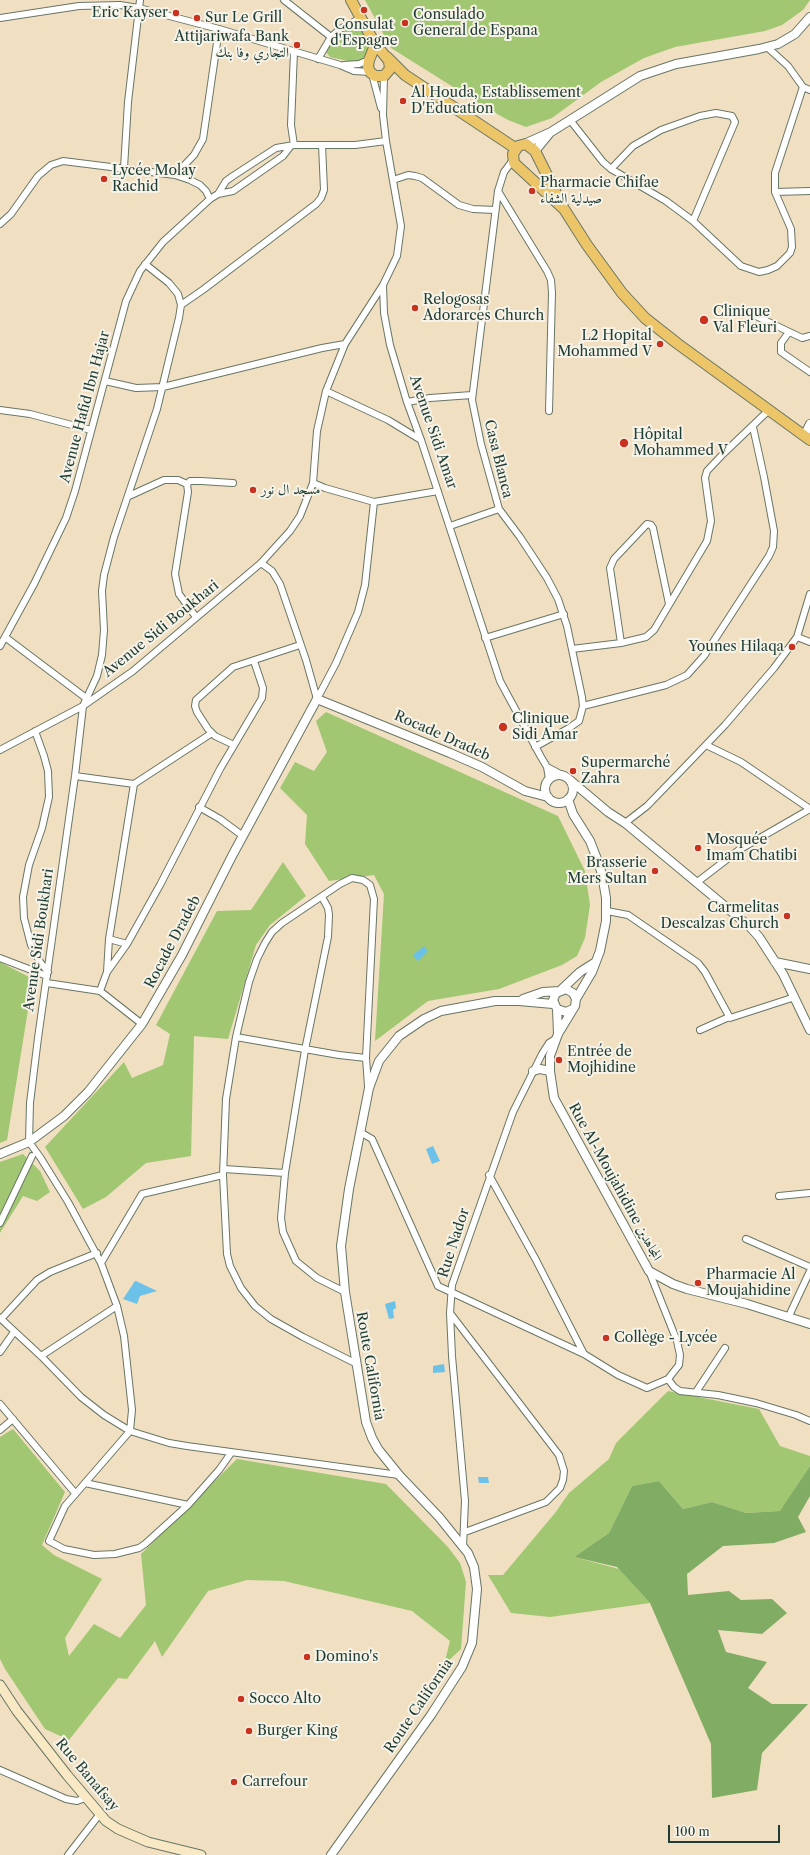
<!DOCTYPE html>
<html>
<head>
<meta charset="utf-8">
<style>
	body { margin:0 }
	#map { position:relative; width:810px; height:1855px; overflow:hidden; background:#f1dfc1; font-family:"Libre Caslon Text",serif }
	canvas { display:block }
	.scale { position:absolute; left:668px; top:1825px; width:112px; height:18px; box-sizing:border-box; border:2px solid #1f3d34; border-top:0; padding-left:5px; font-size:12px; line-height:14px; white-space:nowrap; color:#1f3d34; -webkit-text-stroke:3px #f7f3e8; paint-order:stroke }
</style>
</head>
<body>
<div id="map">
<canvas width="810" height="1855"></canvas>
<div class="scale">100 m</div>
</div>
<script>
const ctx = document.querySelector('canvas').getContext('2d');
ctx.lineJoin = 'round';
function fill(path, color) { ctx.fillStyle = color; ctx.fill(path, 'evenodd'); }
const toPath = rows => new Path2D(rows.map(r => 'M' + r).join(''));
function trace(path, color, width, dash) { ctx.strokeStyle = color; ctx.lineWidth = width; ctx.lineCap = dash ? 'butt' : 'round'; ctx.setLineDash(dash || []); ctx.stroke(path); }
function label(font, color, halo, rows, align = 'center') {
  ctx.font = font + ' "Libre Caslon Text",Amiri,serif'; ctx.lineWidth = 4; ctx.setLineDash([]); ctx.textBaseline = 'middle'; ctx.strokeStyle = halo; ctx.fillStyle = color; for (const [text, x, y, turn = 0] of rows) {
    ctx.save(); ctx.translate(x, y); ctx.rotate((+turn || 0) * Math.PI / 180); ctx.textAlign = isNaN(turn) ? turn : align; if (halo) ctx.strokeText(text, 0, 0); ctx.fillText(text, 0, 0); ctx.restore();
  }
}
const green = toPath([
	[365,0,810,0,803,10,782,25,765,31,675,47,644,58,601,82,552,118,526,127,508,120,485,107,391,48],
	[360,21,369,38,370,49,361,61,352,62,330,57,326,52,329,41,343,29],
	[326,712,558,816,585,871,590,905,585,938,577,956,562,965,499,989,428,1001,375,1041,384,894,374,875,329,881,305,844,307,815,280,788,295,762,314,771,327,752,316,721],
	[283,862,306,896,270,925,256,945,228,1039,194,1036,191,1156,146,1163,106,1197,83,1209,45,1147,124,1062,132,1078,163,1065,170,1034,156,1025,217,911,251,910],
	[0,962,33,979,7,1140,0,1143],
	[23,1154,40,1171,50,1192,37,1201,23,1196,0,1233,0,1162],
	[668,1391,759,1409,780,1446,810,1456,810,1466,781,1511,746,1513,712,1502,683,1509,659,1481,632,1486,609,1533,574,1557,619,1569,650,1603,550,1617,511,1613,488,1575,503,1575,555,1513,569,1493,609,1459,616,1443],
	[13,1429,65,1492,42,1545,54,1555,102,1579,65,1638,69,1656,94,1624,120,1638,146,1605,141,1554,237,1459,386,1484,448,1547,460,1563,466,1582,461,1649,444,1665,450,1641,412,1611,284,1581,247,1580,208,1591,162,1657,155,1641,127,1679,118,1678,69,1740,45,1729,5,1669,0,1659,0,1437]
]);
const forest = toPath([
	[810,1466,810,1496,798,1517,806,1532,774,1543,723,1546,687,1574,688,1595,729,1591,741,1600,772,1599,787,1613,762,1634,718,1630,726,1652,767,1662,748,1688,772,1704,808,1704,762,1753,757,1790,712,1798,711,1744,650,1603,617,1567,574,1557,609,1533,632,1486,659,1481,683,1509,712,1502,746,1513,780,1511]
]);
const water = toPath([
	[424,946,428,951,418,961,413,955],
	[433,1146,440,1161,432,1164,426,1149],
	[135,1281,136,1281,157,1291,140,1296,137,1304,123,1299],
	[395,1301,396,1308,393,1310,394,1318,389,1319,385,1304],
	[444,1364,445,1372,433,1373,433,1366],
	[478,1477,488,1477,489,1483,479,1483]
]);
const minor = toPath([
	[284,0,331,37],
	[0,18,79,6,120,5,139,8,219,29,340,65,354,71,370,72],
	[767,47,788,66,803,87,810,90],
	[294,52,291,125,294,145],
	[318,59,331,37,340,29,361,18],
	[344,65,359,64,369,60],
	[372,74,381,108],
	[384,76,383,115,386,141,401,226,397,256,383,285,384,313,390,345,407,402,421,440,500,681,541,757,547,767,564,776],
	[570,120,603,162,611,169,666,201,693,221,741,266,759,272,768,270,777,266,790,253,792,247,791,229,775,192,775,173,803,87],
	[513,160,504,172,498,191,472,400,481,444,499,509,520,537,547,578,558,599,567,626,582,697,583,706,579,721,569,728,535,747],
	[124,168,128,102,140,0],
	[611,169,633,146,661,130,700,116,716,113,732,116,735,122,693,221],
	[175,175,194,155,203,139,219,29],
	[393,180,408,175,415,176,422,178,459,205,473,209,495,210],
	[498,191,547,271,551,280,552,293,549,411],
	[775,192,810,191],
	[218,194,226,181,233,176,276,148,294,145,355,145,386,141],
	[0,224,11,214,38,176,51,165,63,161,175,175,190,180,200,185,206,191,210,199],
	[145,264,169,283,178,294,181,305,179,318,157,409,114,537,104,575,102,591,104,630,102,655,97,676,83,706,75,776,38,1038,30,1103,29,1142,40,1157,68,1202,101,1263,117,1306,124,1336,132,1410,130,1431,65,1506,49,1541,64,1549,94,1555,115,1554,139,1548,145,1544,188,1505,219,1470,231,1453],
	[181,305,204,289,316,204,321,198,324,190,322,145],
	[756,316,802,338,810,336],
	[789,332,781,343,781,352,810,372],
	[105,381,136,388,163,387,322,348,345,344],
	[326,391,388,420,421,440],
	[407,402,430,398,472,395],
	[0,410,30,414,91,430],
	[313,483,325,488,374,502,438,491],
	[187,484,190,481,201,481,233,483],
	[129,496,164,480,178,480,187,484,188,492,175,574,179,594,196,617],
	[450,526,499,509],
	[261,563,272,571,280,584,306,660,317,699],
	[5,637,86,698],
	[797,637,810,642],
	[485,638,564,614],
	[621,643,610,568,614,559,647,524,651,525,653,528,669,604],
	[0,646,34,584,66,518,75,491,126,301,140,271,163,242,210,199,218,194,233,191,283,156,290,147],
	[572,649,621,643,646,637,654,630,707,541,711,521,705,478,707,471,723,454,770,409],
	[317,699,336,663,358,612,365,585,374,502],
	[583,706,666,685,687,675,704,656,769,556,773,547,774,531,764,477,753,427],
	[35,731,44,756,48,771,49,797,42,828,29,865,23,897,24,918,31,945,40,962,48,972],
	[234,745,215,736,208,729,197,712,195,706,196,700,233,667,300,645],
	[706,745,741,762,810,809],
	[0,750,83,706,133,671,261,563,290,531,300,516,313,483,317,431,326,391,345,344,383,285],
	[547,767,549,779],
	[75,776,134,784,212,733],
	[199,807,220,819,243,836],
	[625,823,647,806,676,776,725,725,774,668,797,637,810,594],
	[696,883,739,850,810,809],
	[322,897,328,908,329,915,328,937,305,1050,285,1173,281,1218,283,1232,296,1261,317,1278,345,1292],
	[607,911,628,915,698,963,705,972,730,1018,795,997],
	[109,939,127,944],
	[0,958,47,976],
	[107,972,109,939,134,784],
	[47,983,100,991,142,1024],
	[100,991,107,972,127,944,160,885,220,769,262,698,263,688,254,661],
	[700,1030,729,1017],
	[236,1037,339,1055,366,1058],
	[360,1132,372,1139,438,1286,584,1354,618,1375,647,1388,668,1379,679,1365,680,1355,677,1341,649,1271],
	[224,1169,285,1173],
	[489,1175,536,1260,584,1354],
	[779,1196,810,1193],
	[0,1223,32,1156],
	[746,1239,810,1267],
	[101,1263,142,1194,223,1175],
	[450,1313,559,1455,564,1471,563,1480,560,1488,546,1502,465,1532],
	[0,1318,41,1356,81,1397,104,1415,130,1431,169,1443,187,1446,399,1475],
	[788,1318,810,1271],
	[1,1319,37,1280,50,1272,97,1253],
	[0,1352,14,1332],
	[41,1356,117,1306],
	[355,1363,303,1337,271,1319,255,1306,241,1288,230,1266,227,1254,223,1175,226,1099,236,1037,249,982,257,959,265,943,272,932,282,923,340,884,352,878,363,880,370,885,374,899,366,1058,368,1086],
	[668,1379,674,1387,680,1391,718,1395,756,1403,796,1415,810,1421],
	[696,1392,725,1348],
	[0,1404,75,1493],
	[0,1430,13,1419],
	[85,1483,188,1505],
	[463,1547,465,1501,452,1356,450,1313,452,1285,513,1112,542,1054,549,1043,557,1038],
	[0,1770,66,1799,77,1801,85,1798],
	[68,1855,99,1815]
]);
const tertiary = toPath([
	[522,145,551,132,640,76,676,64,759,49,778,44,795,34,810,17],
	[535,151,549,134],
	[804,436,810,424],
	'545 789a14 14 0 1 1 28 0a14 14 0 1 1-28 0Z',
	[570,780,608,812,625,823,750,927,759,937,783,974,810,1030],
	[568,799,573,814,590,841,597,859,602,874,606,898,606,921,600,951,592,972,576,999],
	[775,962,810,969],
	[562,989,580,972,594,963],
	[523,999,543,992,559,991],
	[557,1009,558,1034],
	[573,1009,566,1012,557,1009,553,1000,556,993,566,989,573,993,576,999,575,1006,558,1034,550,1056,550,1071,554,1098,649,1271,673,1284,687,1289,747,1304,810,1324],
	[533,1071,540,1069,550,1071],
	[0,1154,29,1142,64,1116,88,1092,142,1024,182,955,232,856,317,699,450,753,482,767,525,791,548,797],
	[331,1855,431,1715,462,1667,472,1643,477,1589,474,1567,468,1553,439,1517,399,1475,378,1449,372,1438,366,1422,345,1292,341,1246,349,1189,369,1088,379,1061,399,1036,424,1019,441,1011,495,1001,519,1001,553,1004]
]);
const secondary = toPath([
	[0,1685,17,1711,67,1775,106,1821,118,1829,148,1842,201,1855]
]);
const primary = toPath([
	[351,0,374,42,389,61,390,69,384,76,375,76,370,72,368,67,369,60,374,48,374,42],
	[387,57,405,75,515,148],
	[564,209,514,163,513,154,518,146,526,144,535,151,564,209,587,245,622,293,645,318,678,344,810,440]
]);
const markers = [
	[364,10,4,"#c8321e"],
	[176,13,4,"#c8321e"],
	[197,18,4,"#c8321e"],
	[405,23,4,"#c8321e"],
	[297,45,4,"#c8321e"],
	[403,101,4,"#c8321e"],
	[104,179,4,"#c8321e"],
	[532,191,4,"#c8321e"],
	[415,308,4,"#c8321e"],
	[704,320,5,"#c8321e"],
	[660,344,4,"#c8321e"],
	[624,443,5,"#c8321e"],
	[253,490,4,"#c8321e"],
	[792,647,4,"#c8321e"],
	[503,727,5,"#c8321e"],
	[573,771,4,"#c8321e"],
	[698,848,4,"#c8321e"],
	[655,871,4,"#c8321e"],
	[787,916,4,"#c8321e"],
	[559,1060,4,"#c8321e"],
	[698,1283,4,"#c8321e"],
	[606,1338,4,"#c8321e"],
	[307,1657,4,"#c8321e"],
	[241,1699,4,"#c8321e"],
	[249,1731,4,"#c8321e"],
	[234,1782,4,"#c8321e"]
];
const poiNames = [
	["Eric Kayser",168,13,"right"],
	["Consulado",413,15],
	["General de Espana",413,31],
	["Sur Le Grill",205,18],
	["Consulat",364,25,"center"],
	["d'Espagne",364,41,"center"],
	["Attijariwafa Bank",289,37,"right"],
	["التجاري وفا بنك",289,53,"right"],
	["Al Houda, Establissement",411,93],
	["D'Education",411,109],
	["Lycée Molay",112,171],
	["Rachid",112,187],
	["Pharmacie Chifae",540,183],
	["صيدلية الشفاء",540,199],
	["Relogosas",423,300],
	["Adorarces Church",423,316],
	["Clinique",713,312],
	["Val Fleuri",713,328],
	["L2 Hopital",652,336,"right"],
	["Mohammed V",652,352,"right"],
	["Hôpital",633,435],
	["Mohammed V",633,451],
	["مسجد ال نور",261,490],
	["Younes Hilaqa",784,647,"right"],
	["Clinique",512,719],
	["Sidi Amar",512,735],
	["Supermarché",581,763],
	["Zahra",581,779],
	["Mosquée",706,840],
	["Imam Chatibi",706,856],
	["Brasserie",647,863,"right"],
	["Mers Sultan",647,879,"right"],
	["Carmelitas",779,908,"right"],
	["Descalzas Church",779,924,"right"],
	["Entrée de",567,1052],
	["Mojhidine",567,1068],
	["Pharmacie Al",706,1275],
	["Moujahidine",706,1291],
	["Collège - Lycée",614,1338],
	["Domino's",315,1657],
	["Socco Alto",249,1699],
	["Burger King",257,1731],
	["Carrefour",242,1782]
];
const streetNames = [
	["Avenue Hafid Ibn Hajar",85,407,-75],
	["Avenue Sidi Amar",433,432,71],
	["Casa Blanca",498,459,76],
	["Avenue Sidi Boukhari",161,629,-39],
	["Rocade Dradeb",442,736,24],
	["Avenue Sidi Boukhari",39,940,-82],
	["Rocade Dradeb",173,942,-62],
	["Rue Al-Moujahidine المجاهدين",615,1182,61],
	["Rue Nador",454,1243,-72],
	["Route California",370,1366,80],
	["Route California",419,1706,-56],
	["Rue Banafsay",87,1775,50]
];
fill(green, '#a1c772');
fill(forest, '#80ac64');
fill(water, '#6cc1e9');
trace(minor, '#687665', 8);
trace(tertiary, '#687665', 10);
trace(secondary, '#687665', 11);
trace(primary, '#687665', 12);
trace(minor, '#fff', 6);
trace(tertiary, '#fff', 8);
trace(secondary, '#f8e8c3', 9);
trace(primary, '#edc569', 10);
for (const [x, y, r, color] of markers) { const dot = new Path2D(); dot.arc(x, y, r, 0, 2 * Math.PI); ctx.fillStyle = color; ctx.fill(dot); trace(dot, '#f7f3e8', 1.5); }
label('14px', '#1f3d34', '#f7f3e8', poiNames, 'left');
label('14px', '#1f3d34', '#f7f3e8', streetNames);
</script>
</body>
</html>
